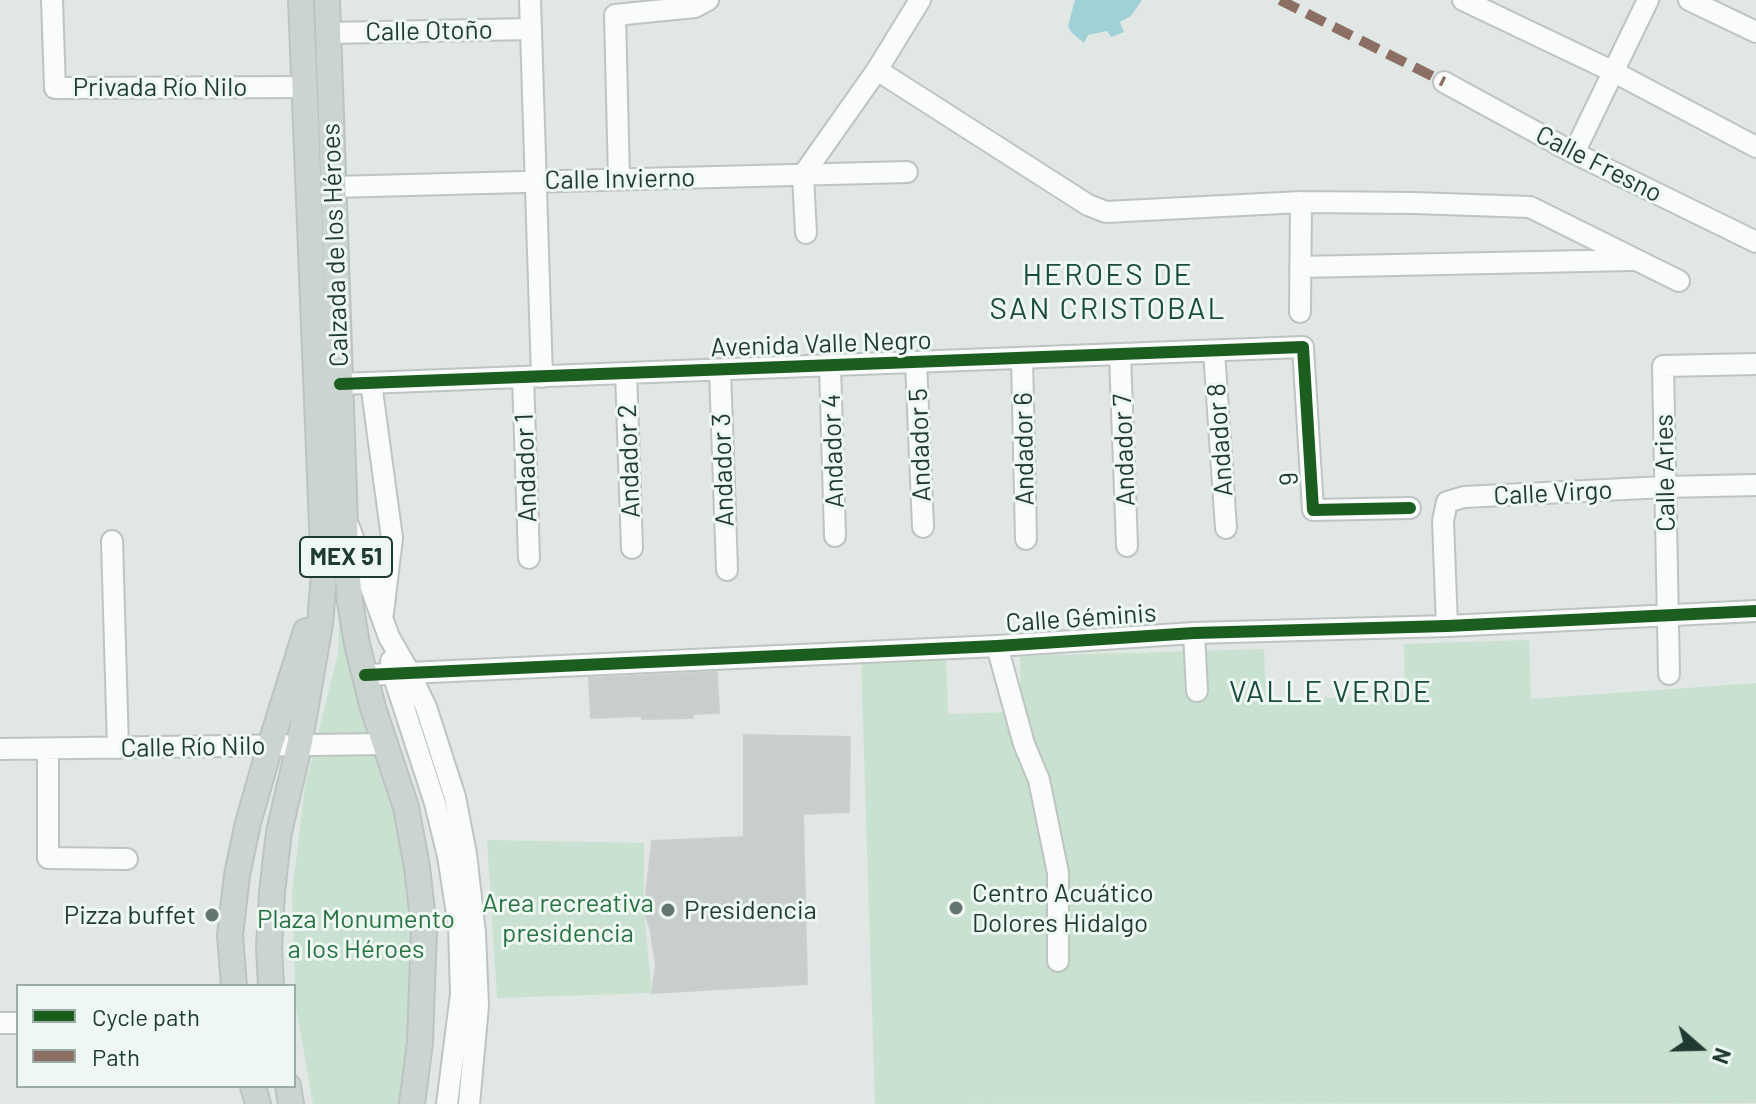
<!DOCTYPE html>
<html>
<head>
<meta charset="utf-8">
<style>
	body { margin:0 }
	#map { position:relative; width:1756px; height:1104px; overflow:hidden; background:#e1e7e4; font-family:Barlow,sans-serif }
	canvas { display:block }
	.legend { position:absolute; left:16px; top:984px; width:280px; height:104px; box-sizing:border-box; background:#eef7f2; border:2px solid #9baba5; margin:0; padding:10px 14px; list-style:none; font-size:24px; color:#1f3a32 }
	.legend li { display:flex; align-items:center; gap:16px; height:40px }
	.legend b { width:40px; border:2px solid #9baba5 }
	.north { position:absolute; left:1660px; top:1008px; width:80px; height:80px; -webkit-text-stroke:6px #eef7f2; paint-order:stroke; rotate:110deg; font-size:22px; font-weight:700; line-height:32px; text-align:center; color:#1f3a32 }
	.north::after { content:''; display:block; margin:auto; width:28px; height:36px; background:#1f3a32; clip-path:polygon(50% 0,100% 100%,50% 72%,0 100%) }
</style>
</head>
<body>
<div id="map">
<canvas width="1756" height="1104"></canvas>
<ul class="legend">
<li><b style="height:10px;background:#1b5e20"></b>Cycle path</li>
<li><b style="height:10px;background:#8d6e63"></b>Path</li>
</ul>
<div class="north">N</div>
</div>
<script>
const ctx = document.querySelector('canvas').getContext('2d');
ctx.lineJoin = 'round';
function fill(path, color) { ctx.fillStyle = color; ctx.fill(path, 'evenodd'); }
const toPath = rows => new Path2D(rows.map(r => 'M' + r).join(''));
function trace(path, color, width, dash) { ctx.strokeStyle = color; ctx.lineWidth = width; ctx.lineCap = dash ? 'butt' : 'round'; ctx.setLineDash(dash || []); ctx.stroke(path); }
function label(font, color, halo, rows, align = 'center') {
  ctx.font = font + ' Barlow,sans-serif'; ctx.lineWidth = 6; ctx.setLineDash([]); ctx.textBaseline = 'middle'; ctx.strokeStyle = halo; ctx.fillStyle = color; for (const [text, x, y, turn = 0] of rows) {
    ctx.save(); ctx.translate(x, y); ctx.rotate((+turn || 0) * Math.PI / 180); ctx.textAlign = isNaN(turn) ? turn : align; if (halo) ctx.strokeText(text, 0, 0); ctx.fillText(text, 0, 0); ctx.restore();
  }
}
const green = toPath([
	[342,564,383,741,418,931,409,1104,313,1104,296,1007,292,893,305,786,338,654],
	[1529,640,1531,699,1756,683,1756,1103,875,1104,861,656,946,653,948,714,1021,712,1020,656,1264,649,1266,700,1405,695,1404,644],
	[487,840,644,843,644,913,652,993,497,998]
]);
const water = toPath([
	[1075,0,1142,0,1131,16,1120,22,1124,32,1111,37,1107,31,1088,35,1084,43,1072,33,1068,26]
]);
const building = toPath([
	[717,672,719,713,693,714,693,718,642,719,642,716,591,718,589,678,717,672],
	[744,735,850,737,849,812,803,814,807,984,652,993,656,965,650,927,644,913,652,841,744,837,744,735]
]);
const minor = toPath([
	[52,0,55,88,305,87],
	[530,0,542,377],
	[1463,0,1614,72,1756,147],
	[1689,0,1756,32],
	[328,33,531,29],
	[877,70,1088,205,1106,212,1301,202,1414,203,1530,207,1679,281],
	[1444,82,1574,153,1756,242],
	[1574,153,1648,0],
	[619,179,615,15,695,7,708,0],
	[333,187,907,172],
	[806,233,803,175,877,70,920,0],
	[1300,267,1632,260],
	[1300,312,1301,202],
	[1214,351,1226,528],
	[1120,355,1127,546],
	[1022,358,1026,539],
	[916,362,923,527],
	[830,366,835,536],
	[720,370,727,570],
	[626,373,632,548],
	[523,377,529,558],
	[371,383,392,538,383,613],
	[340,384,1303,347,1313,510,1410,508],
	[349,527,389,637,409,672,426,707,455,797,466,854,475,933,478,1006,469,1104],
	[112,541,118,748],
	[1447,626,1443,521,1447,502,1464,497,1665,487,1756,485],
	[1194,633,1197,691],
	[997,646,1024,744,1039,780,1058,873,1058,961],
	[391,661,393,674,435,803,448,856,459,926,461,994,447,1104],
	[1669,674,1663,366,1756,364],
	[365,675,997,646,1194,633,1447,626,1756,611],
	[0,749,387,744],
	[48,749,48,858,127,859],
	[0,1023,18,1023]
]);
const major = toPath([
	[327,0,346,553,350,602,357,644,373,708,406,807,417,867,424,928,420,1043,412,1104],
	[234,986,230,935,237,875,248,823,270,746,306,631],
	[271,986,269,947,272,892,279,832,299,746,320,624,324,575,301,0],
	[253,1086,258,1104],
	[288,1086,291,1104]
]);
const quiet = toPath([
	[1280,0,1444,82]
]);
const cycleway = toPath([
	[340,384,1303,347,1313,510,1410,508],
	[365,675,997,646,1194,633,1447,626,1756,611]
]);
const markers = [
	[956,908,8,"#637770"],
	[668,910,8,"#637770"],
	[212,915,8,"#637770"]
];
const shields = [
	[346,557,92]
];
const shieldNames = [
	["MEX 51",346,557]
];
const streetNames = [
	["Calle Otoño",429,31,-1],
	["Privada Río Nilo",160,87],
	["Calle Fresno",1599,164,27],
	["Calle Invierno",620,179,-1],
	["Calzada de los Héroes",335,245,-92],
	["Avenida Valle Negro",821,344,-2],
	["Andador 8",1220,440,-94],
	["Andador 5",920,445,-92],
	["Andador 6",1024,449,-91],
	["Andador 7",1124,450,-92],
	["Andador 4",833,451,-92],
	["Andador 2",629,461,-92],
	["Andador 1",526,468,-92],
	["Andador 3",723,470,-92],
	["Calle Aries",1665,473,-91],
	["9",1289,479,-93],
	["Calle Virgo",1553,493,-3],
	["Calle Géminis",1081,618,-4],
	["Calle Río Nilo",193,747,-1]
];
const poiNames = [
	["Centro Acuático",972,893],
	["Dolores Hidalgo",972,923],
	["Presidencia",684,910],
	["Pizza buffet",196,915,"right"]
];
const parkNames = [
	["Area recreativa",568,903],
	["presidencia",568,933],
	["Plaza Monumento",356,919],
	["a los Héroes",356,949]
];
const quarterNames = [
	["HEROES DE",1108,275],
	["SAN CRISTOBAL",1108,309],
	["VALLE VERDE",1331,692]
];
fill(green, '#c9e1d0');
fill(water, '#9fd1d7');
fill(building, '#c8cecb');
trace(building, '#cad0cd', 2);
trace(minor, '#bec4c1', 24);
trace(major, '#bbc4c1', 28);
trace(minor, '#fafbfb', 20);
trace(major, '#ccd4d1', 24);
trace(quiet, '#8d6e63', 10, [20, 10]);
trace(cycleway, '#1b5e20', 12);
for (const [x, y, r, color] of markers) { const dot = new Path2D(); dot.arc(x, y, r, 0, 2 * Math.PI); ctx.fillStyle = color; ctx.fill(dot); trace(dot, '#eef7f2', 3); }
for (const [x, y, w] of shields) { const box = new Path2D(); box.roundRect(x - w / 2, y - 20, w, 40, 6); ctx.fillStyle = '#eef7f2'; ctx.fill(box); trace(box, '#1f3a32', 2); }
label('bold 24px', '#1f3a32', null, shieldNames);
label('26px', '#1f3a32', '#eef7f2', streetNames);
label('26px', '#1f3a32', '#eef7f2', poiNames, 'left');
label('26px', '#287243', '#eef7f2', parkNames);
ctx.letterSpacing = '2px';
label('30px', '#1b4c3f', '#eef7f2', quarterNames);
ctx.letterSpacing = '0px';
</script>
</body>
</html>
